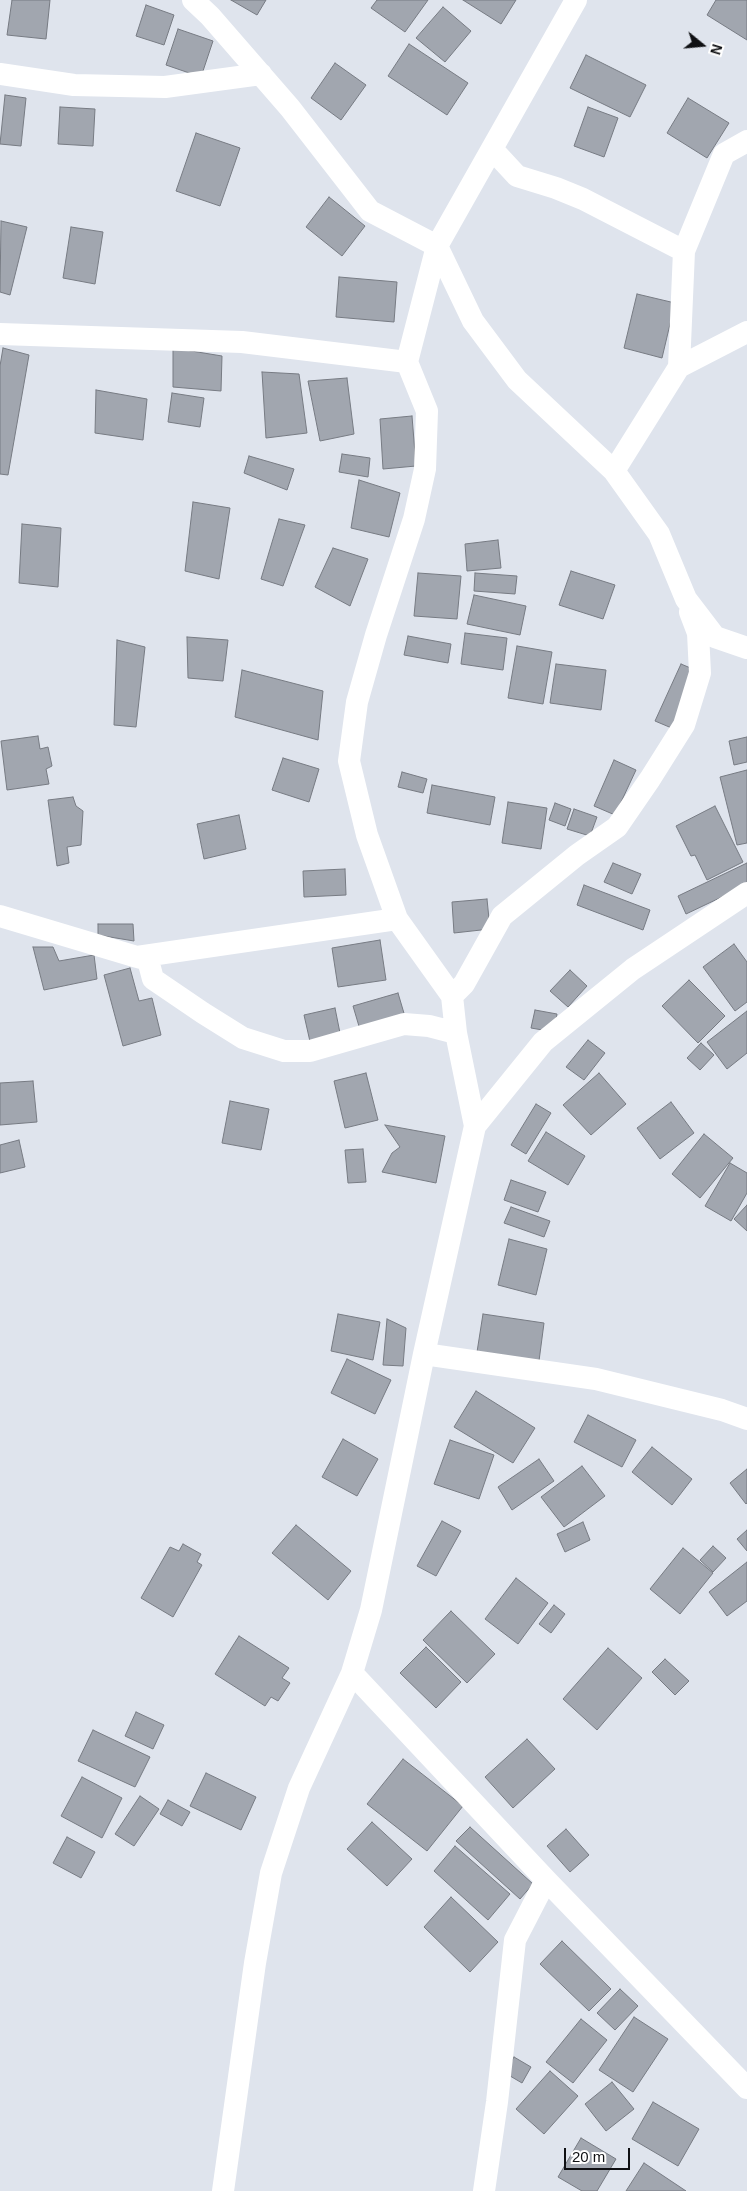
<!DOCTYPE html>
<html>
<head>
<meta charset="utf-8">
<style>
	body { margin:0 }
	#map { position:relative; width:747px; height:2191px; overflow:hidden; background:#dfe4ed; font-family:Arial,sans-serif }
	canvas { display:block }
	.north { position:absolute; left:677px; top:20px; width:50px; height:50px; -webkit-text-stroke:4px #fff; paint-order:stroke; rotate:107deg; font-size:14px; font-weight:700; line-height:20px; text-align:center; color:#0f1013 }
	.north::after { content:''; display:block; margin:auto; width:18px; height:22px; background:#0f1013; clip-path:polygon(50% 0,100% 100%,50% 72%,0 100%) }
	.scale { position:absolute; left:564px; top:2148px; width:66px; height:22px; box-sizing:border-box; border:2px solid #0f1013; border-top:0; padding-left:6px; font-size:15px; line-height:18px; white-space:nowrap; color:#0f1013; -webkit-text-stroke:4px #fff; paint-order:stroke }
</style>
</head>
<body>
<div id="map">
<canvas width="747" height="2191"></canvas>
<div class="north">N</div>
<div class="scale">20 m</div>
</div>
<script>
const ctx = document.querySelector('canvas').getContext('2d');
ctx.lineJoin = 'round';
function fill(path, color) { ctx.fillStyle = color; ctx.fill(path, 'evenodd'); }
const toPath = rows => new Path2D(rows.map(r => 'M' + r).join(''));
function trace(path, color, width, dash) { ctx.strokeStyle = color; ctx.lineWidth = width; ctx.lineCap = dash ? 'butt' : 'round'; ctx.setLineDash(dash || []); ctx.stroke(path); }
const building = toPath([
	[12,0,50,0,46,39,7,35,12,0],
	[231,0,266,0,257,15,231,0],
	[377,0,428,0,405,32,371,8,377,0],
	[463,0,516,0,501,24,463,0],
	[716,0,747,0,747,40,707,15,716,0],
	[146,5,174,15,164,45,136,36,146,5],
	[443,7,471,31,445,62,416,38,443,7],
	[178,29,213,41,201,77,166,65,178,29],
	[409,44,468,83,447,115,388,76,409,44],
	[586,55,646,85,630,117,570,88,586,55],
	[335,63,366,85,341,120,311,98,335,63],
	[5,95,26,98,21,146,0,144,5,95],
	[688,98,729,123,707,158,667,133,688,98],
	[60,107,95,109,93,146,58,144,60,107],
	[588,107,618,118,604,157,574,146,588,107],
	[196,133,240,148,220,206,176,191,196,133],
	[329,197,365,226,342,256,306,227,329,197],
	[1,221,27,227,10,295,0,292,1,221],
	[71,227,103,232,95,284,63,278,71,227],
	[339,277,397,282,394,322,336,317,339,277],
	[637,294,675,303,662,358,624,348,637,294],
	[3,348,29,355,8,475,0,474,0,366,3,348],
	[173,348,222,356,221,391,173,387,173,348],
	[262,372,299,374,307,433,266,438,262,372],
	[347,378,354,434,320,441,308,381,347,378],
	[96,390,147,399,143,440,95,433,96,390],
	[172,393,204,398,200,427,168,422,172,393],
	[412,416,416,466,383,469,380,419,412,416],
	[342,454,370,458,368,477,339,472,342,454],
	[249,456,294,469,287,490,244,473,249,456],
	[359,480,400,493,389,537,351,528,359,480],
	[193,502,230,508,219,579,185,571,193,502],
	[279,519,305,525,283,586,261,579,279,519],
	[22,524,61,528,58,587,19,583,22,524],
	[498,540,501,568,467,571,465,544,498,540],
	[333,548,368,559,350,606,315,587,333,548],
	[571,571,615,585,603,619,559,605,571,571],
	[418,573,461,576,457,619,414,616,418,573],
	[475,573,517,576,515,594,474,591,475,573],
	[474,595,526,606,520,635,467,624,474,595],
	[465,633,507,638,503,670,461,664,465,633],
	[408,636,451,644,448,663,404,655,408,636],
	[187,637,228,640,223,681,188,678,187,637],
	[117,640,145,647,136,727,114,725,117,640],
	[517,646,552,652,543,704,508,698,517,646],
	[556,664,606,670,601,710,550,703,556,664],
	[681,664,700,672,674,729,655,721,681,664],
	[242,670,323,691,318,740,235,717,242,670],
	[38,736,40,749,48,747,52,766,46,769,49,784,7,790,1,741,38,736],
	[747,737,747,762,734,765,729,741,747,737],
	[283,758,319,769,309,802,272,790,283,758],
	[614,760,636,770,615,815,594,806,614,760],
	[747,770,747,843,737,845,720,777,747,770],
	[402,772,427,779,423,793,398,787,402,772],
	[432,785,495,797,490,825,427,813,432,785],
	[73,797,76,806,83,811,81,845,67,847,69,863,57,866,48,800,73,797],
	[508,802,547,808,541,849,502,843,508,802],
	[555,803,571,809,565,826,549,820,555,803],
	[715,806,743,862,707,880,695,855,691,856,676,826,715,806],
	[574,809,597,817,590,836,567,829,574,809],
	[239,815,246,849,204,859,197,824,239,815],
	[613,863,641,874,632,894,604,882,613,863],
	[747,863,747,885,686,914,678,896,747,863],
	[345,869,346,895,304,897,303,871,345,869],
	[584,885,650,910,643,930,577,905,584,885],
	[487,899,490,929,454,933,452,902,487,899],
	[98,924,133,924,134,941,98,935,98,924],
	[380,940,386,980,338,987,332,948,380,940],
	[734,944,747,962,747,1002,735,1011,703,967,734,944],
	[33,947,53,947,59,961,94,955,97,979,44,990,33,947],
	[130,968,139,1001,152,998,161,1035,123,1046,104,975,130,968],
	[570,970,587,986,568,1007,550,991,570,970],
	[689,980,725,1016,698,1043,662,1006,689,980],
	[398,993,406,1020,361,1033,353,1006,398,993],
	[335,1008,341,1038,311,1046,304,1015,335,1008],
	[535,1010,557,1014,554,1032,531,1028,535,1010],
	[747,1011,747,1053,727,1069,707,1042,747,1011],
	[588,1040,605,1053,584,1080,566,1067,588,1040],
	[701,1043,714,1055,700,1070,687,1058,701,1043],
	[366,1073,378,1120,345,1128,334,1081,366,1073],
	[599,1073,626,1104,591,1135,563,1105,599,1073],
	[33,1081,37,1122,0,1125,0,1083,33,1081],
	[230,1101,269,1109,261,1150,222,1143,230,1101],
	[671,1102,694,1133,660,1159,637,1128,671,1102],
	[536,1104,551,1113,526,1154,511,1145,536,1104],
	[385,1125,445,1136,436,1183,382,1172,392,1153,400,1147,385,1125],
	[546,1132,585,1156,568,1185,528,1161,546,1132],
	[704,1134,733,1158,700,1198,672,1174,704,1134],
	[19,1140,25,1167,0,1173,0,1145,19,1140],
	[363,1149,366,1182,348,1183,345,1150,363,1149],
	[730,1163,747,1173,747,1193,731,1221,705,1206,730,1163],
	[511,1180,546,1192,538,1212,504,1200,511,1180],
	[747,1205,747,1231,734,1219,747,1205],
	[511,1207,550,1221,544,1237,504,1223,511,1207],
	[509,1239,547,1249,536,1295,498,1285,509,1239],
	[338,1314,380,1322,373,1360,331,1351,338,1314],
	[483,1314,544,1323,539,1361,477,1352,483,1314],
	[387,1319,406,1328,403,1366,383,1365,387,1319],
	[347,1359,391,1380,375,1414,331,1393,347,1359],
	[476,1391,535,1428,513,1463,454,1427,476,1391],
	[588,1415,636,1440,622,1467,574,1442,588,1415],
	[343,1439,378,1459,357,1496,322,1477,343,1439],
	[450,1440,494,1455,479,1499,434,1484,450,1440],
	[652,1447,692,1479,672,1505,632,1472,652,1447],
	[539,1459,554,1481,512,1510,498,1487,539,1459],
	[582,1466,605,1496,564,1527,541,1497,582,1466],
	[747,1469,747,1503,746,1504,730,1483,747,1469],
	[442,1521,461,1531,436,1576,417,1566,442,1521],
	[583,1522,590,1540,565,1552,557,1534,583,1522],
	[296,1525,351,1571,328,1600,272,1553,296,1525],
	[747,1530,747,1551,737,1539,747,1530],
	[183,1544,201,1554,197,1562,202,1565,173,1617,141,1598,170,1547,179,1551,183,1544],
	[713,1546,726,1558,713,1572,700,1560,713,1546],
	[683,1548,713,1573,680,1614,650,1589,683,1548],
	[747,1562,747,1601,727,1616,709,1592,747,1562],
	[516,1578,548,1603,518,1644,485,1619,516,1578],
	[554,1605,565,1614,551,1633,539,1624,554,1605],
	[451,1611,495,1654,467,1683,423,1640,451,1611],
	[239,1636,289,1668,282,1678,290,1683,278,1701,271,1697,265,1706,215,1674,239,1636],
	[426,1647,461,1682,436,1708,400,1673,426,1647],
	[608,1648,642,1678,597,1730,563,1699,608,1648],
	[665,1659,689,1681,675,1695,652,1672,665,1659],
	[136,1712,164,1725,153,1749,125,1736,136,1712],
	[93,1730,150,1757,135,1787,78,1761,93,1730],
	[527,1739,555,1769,513,1808,485,1777,527,1739],
	[403,1759,463,1806,427,1851,367,1804,403,1759],
	[206,1773,256,1797,241,1830,190,1806,206,1773],
	[82,1777,122,1798,102,1838,61,1816,82,1777],
	[140,1796,159,1809,134,1846,115,1834,140,1796],
	[168,1800,190,1812,182,1826,160,1814,168,1800],
	[372,1822,412,1859,387,1886,347,1849,372,1822],
	[470,1827,533,1884,520,1899,456,1841,470,1827],
	[566,1829,589,1855,570,1872,547,1846,566,1829],
	[67,1837,95,1852,81,1878,53,1863,67,1837],
	[455,1846,510,1894,488,1920,434,1871,455,1846],
	[451,1897,498,1942,470,1972,424,1927,451,1897],
	[562,1941,611,1989,589,2011,540,1964,562,1941],
	[620,1989,638,2006,615,2030,597,2013,620,1989],
	[634,2017,668,2039,633,2092,599,2070,634,2017],
	[581,2019,607,2040,573,2083,546,2062,581,2019],
	[514,2057,531,2067,522,2083,505,2073,514,2057],
	[550,2071,578,2096,544,2134,516,2109,550,2071],
	[612,2082,634,2109,606,2131,585,2104,612,2082],
	[653,2102,699,2129,678,2166,632,2139,653,2102],
	[581,2138,616,2159,597,2191,582,2191,558,2177,581,2138],
	[644,2163,686,2191,626,2191,644,2163]
]);
const minor = toPath([
	[193,0,210,16,290,108,370,211,437,246,473,321,517,380,614,471,659,534,686,599,715,637,747,648],
	[0,74,74,85,165,87,261,74],
	[492,149,517,176,556,188,583,199,684,251],
	[0,334,242,342,407,362],
	[679,367,747,332],
	[614,471,679,367,684,251,724,154,747,141],
	[0,916,137,957,397,919],
	[137,957,148,960,153,979,203,1013,243,1038,284,1051,310,1051,404,1024,429,1026,456,1033],
	[452,996,464,984,502,916,577,855,617,827,650,779,684,725,700,673,698,633,690,612],
	[475,1126,543,1042,633,969,747,893],
	[424,1354,596,1379,722,1410,747,1419],
	[352,1673,546,1880,747,2088],
	[223,2191,255,1963,271,1873,299,1788,352,1673,371,1610,424,1354,475,1126,456,1033,452,996,397,919,367,835,349,761,357,702,376,635,414,519,425,469,427,411,407,362,437,246,576,0],
	[484,2191,497,2102,515,1940,546,1880]
]);
fill(building, '#a1a6af');
trace(building, '#777b83', 1);
trace(minor, '#fff', 22);
</script>
</body>
</html>
